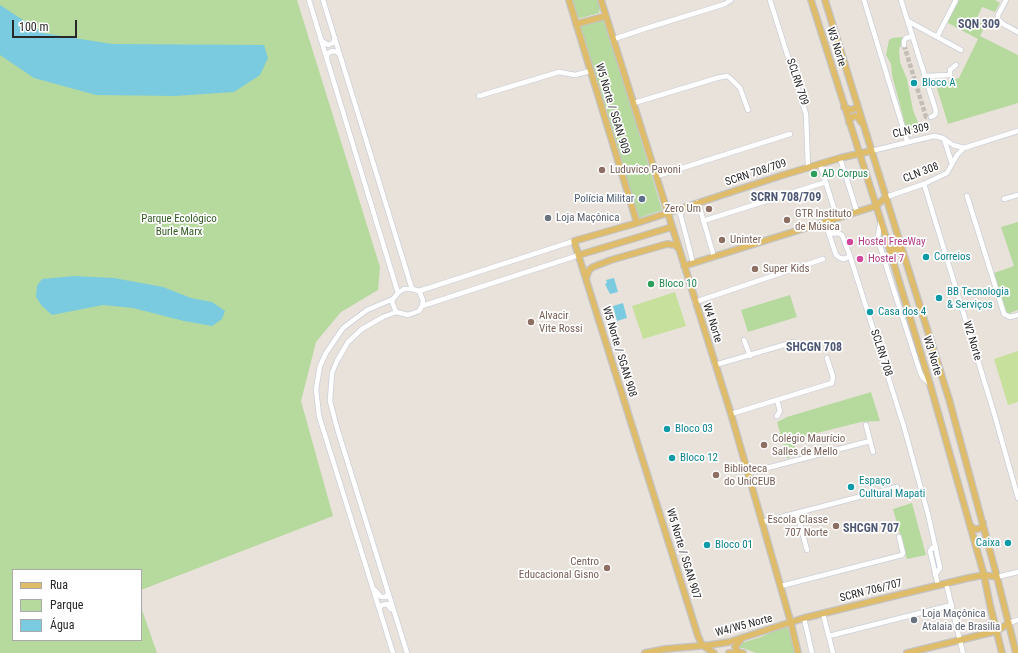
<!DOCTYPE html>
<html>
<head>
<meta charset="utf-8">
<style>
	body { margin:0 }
	#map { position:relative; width:1018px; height:653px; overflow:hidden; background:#e9e2db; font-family:"Roboto Condensed",sans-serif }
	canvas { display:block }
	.legend { position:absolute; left:12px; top:569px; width:130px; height:72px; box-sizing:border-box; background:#fff; border:1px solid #a9a9a9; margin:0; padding:5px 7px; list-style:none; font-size:12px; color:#282828 }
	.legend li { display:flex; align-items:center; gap:8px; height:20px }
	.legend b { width:20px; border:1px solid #a9a9a9 }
	.scale { position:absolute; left:12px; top:20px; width:65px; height:18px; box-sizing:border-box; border:2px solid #282828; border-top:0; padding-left:5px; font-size:12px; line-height:14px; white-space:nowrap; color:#282828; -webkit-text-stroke:3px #fff; paint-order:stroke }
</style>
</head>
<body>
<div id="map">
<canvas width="1018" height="653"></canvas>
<ul class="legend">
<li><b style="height:5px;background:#dfbc6a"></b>Rua</li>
<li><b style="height:11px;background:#b6d99e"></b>Parque</li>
<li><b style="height:11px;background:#7acbdf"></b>Água</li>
</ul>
<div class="scale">100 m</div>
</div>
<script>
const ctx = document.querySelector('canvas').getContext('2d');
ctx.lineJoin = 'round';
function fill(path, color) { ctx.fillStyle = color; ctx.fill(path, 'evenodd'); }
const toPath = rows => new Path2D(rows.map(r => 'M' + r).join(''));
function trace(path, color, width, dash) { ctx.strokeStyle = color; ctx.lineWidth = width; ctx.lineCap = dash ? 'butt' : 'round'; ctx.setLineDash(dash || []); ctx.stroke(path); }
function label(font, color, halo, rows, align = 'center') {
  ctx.font = font + ' "Roboto Condensed",sans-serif'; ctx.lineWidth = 3.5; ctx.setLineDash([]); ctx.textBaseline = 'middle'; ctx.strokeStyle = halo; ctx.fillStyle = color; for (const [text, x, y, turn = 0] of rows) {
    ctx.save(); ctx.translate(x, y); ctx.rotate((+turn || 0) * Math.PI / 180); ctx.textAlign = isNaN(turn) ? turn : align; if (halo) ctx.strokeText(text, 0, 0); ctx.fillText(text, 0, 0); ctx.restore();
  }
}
const green = toPath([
	[0,0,297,0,380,267,378,290,341,312,316,342,301,401,333,516,141,590,141,570,13,570,13,640,141,640,141,607,157,653,0,653],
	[572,0,598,0,600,8,599,13,581,18,578,18],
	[956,0,995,0,1000,3,995,12,982,7,977,18,986,24,980,36,1018,55,1018,103,948,124,936,85,959,78,978,39,946,22],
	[601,19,605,21,662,210,639,218,580,26,581,25],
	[902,37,903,41,899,49,900,62,907,79,913,110,919,125,914,131,907,129,905,124,892,75,891,64,886,55,889,40,892,38],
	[1018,222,1018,310,1007,314,994,273,1014,266,1001,227],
	[790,295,797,317,748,332,741,310],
	[871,392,880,421,861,422,793,439,797,455,787,458,777,422,787,417],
	[912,503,926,555,907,559,893,509],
	[785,628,788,628,789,631,795,653,756,653,743,648,736,649,738,644,761,637,771,632]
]);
const pitch = toPath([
	[675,292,686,326,643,339,632,306],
	[1018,351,1018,402,1008,405,994,359]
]);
const water = toPath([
	[0,5,43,33,112,44,264,45,268,58,260,75,234,92,175,96,96,95,34,78,0,55],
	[74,276,114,278,163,287,191,298,212,302,225,311,222,319,212,326,184,321,133,308,103,305,52,315,42,306,36,297,37,286,42,279],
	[614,278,618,292,610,294,605,284,607,283,606,280],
	[623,303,627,318,617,321,613,306]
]);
const minorTunnel = toPath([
	[904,45,926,117,931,117]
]);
const minor = toPath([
	[309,0,398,293],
	[323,0,412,289],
	[770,0,806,114,808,167],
	[864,0,907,141],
	[901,0,936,111,935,115,931,117],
	[1006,0,998,15,998,19,1003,24,1018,32],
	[908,21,961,50],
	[937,37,956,0],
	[614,39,647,28,725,4,731,0],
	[321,40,328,45,333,43,335,38],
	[904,45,904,41,906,38,913,36],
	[327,59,327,54,332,51,337,52,340,55],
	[926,76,950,75,950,70,956,65],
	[479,96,559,72,575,75,590,71],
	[634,103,717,78,727,76,730,78,740,88,748,110],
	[944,139,952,164],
	[871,151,934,136,943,138,953,145,964,148],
	[840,158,857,212],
	[820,164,837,218],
	[657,176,790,134],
	[924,184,994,413,1018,498],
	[967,196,1004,314,1010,317,1018,315],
	[886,197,924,184,947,173,957,155,964,148,1018,131],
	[1004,199,1018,195],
	[698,202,714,257],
	[679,209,693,263],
	[703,221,826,182],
	[881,221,879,229,878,239,889,275,920,372,923,378,929,383],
	[825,222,836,255,840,258,844,259,850,256,842,235,838,233,829,234],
	[850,256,904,427,928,514,940,568,935,575],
	[419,291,574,241],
	[695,302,823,259],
	[422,306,579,255],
	[396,312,392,302,393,299,398,293,404,289,412,289,419,291,423,300,422,306,419,311,408,315,396,312,383,317,362,329,348,342,337,361,332,373,330,401,337,428,407,653],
	[744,340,750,356],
	[715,365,794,342],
	[731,414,832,383,833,377,827,358],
	[777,416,780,411,777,400],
	[866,425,873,452],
	[748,473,870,441],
	[797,513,807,550],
	[762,522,897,487],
	[936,547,932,548,930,551,938,585],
	[997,577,1018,572],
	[946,583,963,653],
	[781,586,902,555,903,553,899,537],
	[375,590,381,597,386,597,388,593],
	[379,609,382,605,387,604,391,609],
	[823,614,833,653],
	[804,618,812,653],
	[1009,623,1018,620],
	[829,636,952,605],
	[393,653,319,416,316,389,320,366,326,353,343,328,367,310,393,299]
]);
const major = toPath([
	[569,0,637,223],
	[601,0,731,414,791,623,798,653],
	[811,0,881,221,930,384,984,575,990,605,1002,653],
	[825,0,898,236,949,399,997,577,1016,653],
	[576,24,606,16],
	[844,107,851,110,858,107],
	[849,122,850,119,854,116,858,117,861,122],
	[890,254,892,250,895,249,898,249,902,255],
	[579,255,672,227],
	[684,266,876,206,886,197],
	[586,278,589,270,593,267,611,260,667,244,675,245,679,249],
	[971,526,973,529,978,529,982,527,983,523],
	[738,652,735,647,742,638],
	[645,653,665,649,710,645,729,642,804,618,968,578,984,575,997,577],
	[714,653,702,645,698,636,574,241,637,223,780,176,840,158,871,151],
	[729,653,743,653],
	[907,653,997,631,1009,623]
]);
const markers = [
	[914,83,4,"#0f9aa8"],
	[602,170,4,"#8d6e63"],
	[814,174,4,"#2e9e5b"],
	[642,199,4,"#5c6f8a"],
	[709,209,4,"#8d6e63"],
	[548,218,4,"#6b7280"],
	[787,220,4,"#8d6e63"],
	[722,240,4,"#8d6e63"],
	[850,242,4,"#d1479c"],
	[926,257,4,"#0f9aa8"],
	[860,259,4,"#d1479c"],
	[755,269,4,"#8d6e63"],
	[651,284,4,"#2e9e5b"],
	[939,298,4,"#0f9aa8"],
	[870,312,4,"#0f9aa8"],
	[531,322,4,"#8d6e63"],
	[667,429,4,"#0f9aa8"],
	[764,445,4,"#8d6e63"],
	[672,458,4,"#0f9aa8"],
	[716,475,4,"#8d6e63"],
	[851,487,4,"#0f9aa8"],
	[836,526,4,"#8d6e63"],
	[1008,543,4,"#0f9aa8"],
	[707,545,4,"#0f9aa8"],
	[607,568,4,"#8d6e63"],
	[914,620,4,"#6b7280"]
];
const streetNames = [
	["W3 Norte",836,47,72],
	["SCLRN 709",797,82,72],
	["W5 Norte / SGAN 909",612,109,73],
	["CLN 309",911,131,-12],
	["SCRN 708/709",756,173,-18],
	["CLN 308",921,173,-21],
	["W4 Norte",712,323,72],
	["W2 Norte",972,341,73],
	["W5 Norte / SGAN 908",619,352,73],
	["SCLRN 708",881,353,72],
	["W3 Norte",932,356,73],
	["W5 Norte / SGAN 907",683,554,73],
	["SCRN 706/707",871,591,-14],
	["W4/W5 Norte",744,626,-15]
];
const cultureNames = [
	["Bloco A",922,83],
	["Correios",934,257],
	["BB Tecnologia",947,292],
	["& Serviços",947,305],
	["Casa dos 4",878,312],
	["Bloco 03",675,429],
	["Bloco 12",680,458],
	["Espaço",859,481],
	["Cultural Mapati",859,494],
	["Caixa",1000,543,"right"],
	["Bloco 01",715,545]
];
const educationNames = [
	["Luduvico Pavoni",610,170],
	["Zero Um",701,209,"right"],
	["GTR Instituto",795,214],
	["de Música",795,227],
	["Uninter",730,240],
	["Super Kids",763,269],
	["Alvacir",539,316],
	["Vite Rossi",539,329],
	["Colégio Maurício",772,439],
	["Salles de Mello",772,452],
	["Biblioteca",724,469],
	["do UniCEUB",724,482],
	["Escola Classe",828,520,"right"],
	["707 Norte",828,533,"right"],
	["Centro",599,562,"right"],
	["Educacional Gisno",599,575,"right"]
];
const leisureNames = [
	["AD Corpus",822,174],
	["Bloco 10",659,284]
];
const serviceNames = [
	["Polícia Militar",634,199]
];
const worshipNames = [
	["Loja Maçônica",556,218],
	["Loja Maçônica",922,614],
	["Atalaia de Brasilia",922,627]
];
const parkNames = [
	["Parque Ecológico",179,219],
	["Burle Marx",179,232]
];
const hotelNames = [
	["Hostel FreeWay",858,242],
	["Hostel 7",868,259]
];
const neighbourhoodNames = [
	["SQN 309",979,25],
	["SCRN 708/709",786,198],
	["SHCGN 708",814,348],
	["SHCGN 707",871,529]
];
fill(green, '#b6d99e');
fill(pitch, '#c7e09b');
fill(water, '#7acbdf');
trace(minorTunnel, '#c2bdb7', 4.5, [4.5, 2]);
trace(minor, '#caced8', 6);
trace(major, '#c3c3c3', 8);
trace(minor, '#fff', 4.5);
trace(major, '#dfbc6a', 5.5);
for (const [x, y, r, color] of markers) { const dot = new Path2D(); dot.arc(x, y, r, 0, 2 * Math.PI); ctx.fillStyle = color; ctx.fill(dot); trace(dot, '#fff', 1.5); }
label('11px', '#282828', '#fff', streetNames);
label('11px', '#0d838f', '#fff', cultureNames, 'left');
label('11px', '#785e54', '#fff', educationNames, 'left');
label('11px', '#27864d', '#fff', leisureNames, 'left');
label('11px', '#4e5e75', '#fff', serviceNames, 'right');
label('11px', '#5b616d', '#fff', worshipNames, 'left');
label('11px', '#325c22', '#fff', parkNames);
label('11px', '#b23c85', '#fff', hotelNames, 'left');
label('bold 12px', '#4e5773', '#fff', neighbourhoodNames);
</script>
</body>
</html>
